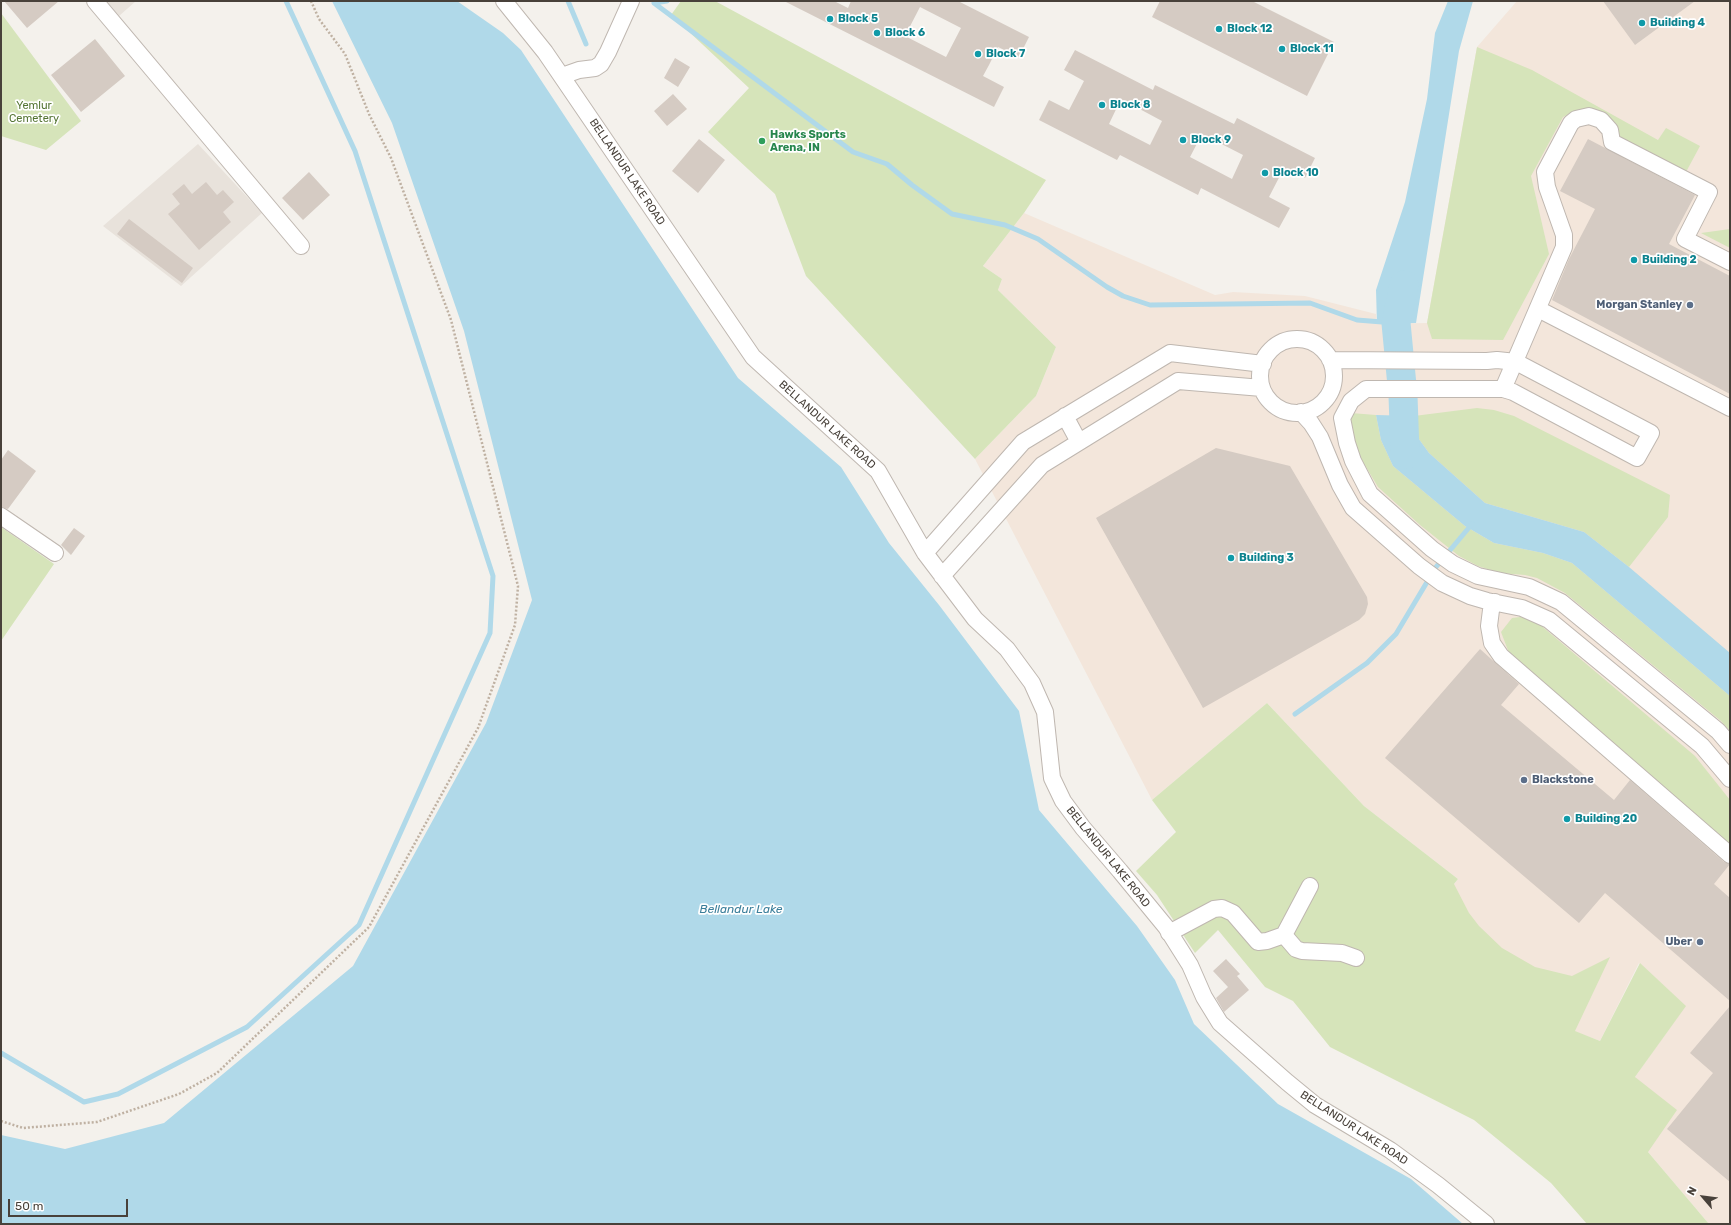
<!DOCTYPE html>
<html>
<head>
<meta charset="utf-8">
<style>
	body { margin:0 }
	#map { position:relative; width:1731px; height:1225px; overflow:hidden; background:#f4f1ec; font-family:Rubik,sans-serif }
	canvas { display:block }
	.frame { position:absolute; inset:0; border:2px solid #48413a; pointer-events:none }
	.north { position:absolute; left:1683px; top:1177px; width:40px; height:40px; -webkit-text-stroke:3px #fff; paint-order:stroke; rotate:298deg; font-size:11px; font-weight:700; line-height:16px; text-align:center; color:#48413a }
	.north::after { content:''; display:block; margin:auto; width:14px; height:18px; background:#48413a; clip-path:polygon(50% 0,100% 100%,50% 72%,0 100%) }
	.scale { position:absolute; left:8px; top:1199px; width:120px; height:18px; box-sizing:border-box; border:2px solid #48413a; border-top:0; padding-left:5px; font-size:12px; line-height:14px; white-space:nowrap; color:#48413a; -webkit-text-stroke:3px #fff; paint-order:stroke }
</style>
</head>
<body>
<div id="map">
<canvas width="1731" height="1225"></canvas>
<div class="frame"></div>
<div class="north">N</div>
<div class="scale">50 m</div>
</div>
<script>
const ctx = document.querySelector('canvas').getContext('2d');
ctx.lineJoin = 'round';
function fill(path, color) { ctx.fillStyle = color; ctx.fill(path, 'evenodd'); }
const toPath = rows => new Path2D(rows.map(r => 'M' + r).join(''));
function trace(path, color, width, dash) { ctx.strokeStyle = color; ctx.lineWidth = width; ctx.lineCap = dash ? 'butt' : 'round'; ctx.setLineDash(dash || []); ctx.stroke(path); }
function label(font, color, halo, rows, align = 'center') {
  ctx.font = font + ' Rubik,sans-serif'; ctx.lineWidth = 3.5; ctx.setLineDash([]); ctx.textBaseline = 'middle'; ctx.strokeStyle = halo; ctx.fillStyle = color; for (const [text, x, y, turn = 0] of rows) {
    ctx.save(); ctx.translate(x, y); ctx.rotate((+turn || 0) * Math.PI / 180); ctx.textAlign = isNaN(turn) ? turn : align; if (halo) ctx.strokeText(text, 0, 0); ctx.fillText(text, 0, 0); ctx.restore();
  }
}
const residential = toPath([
	[107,1,136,1,119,16],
	[198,144,262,213,181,286,103,226]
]);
const commercial = toPath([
	[1517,1,1730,1,1730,1224,1709,1224,1648,1152,1635,1077,1685,1006,1639,963,1600,1041,1531,1015,1330,1047,1458,879,1364,806,1267,703,1152,800,975,459,1036,396,1056,347,998,290,1002,279,983,266,1024,213,1215,295,1233,292,1305,296,1376,314,1377,324,1427,323,1477,47]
]);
const green = toPath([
	[681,1,715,1,1046,180,1024,213,983,266,1002,279,998,290,1056,347,1036,396,975,459,806,276,775,194,708,132,749,88,671,15],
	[1,13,81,121,46,150,1,136],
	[1477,47,1532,70,1658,140,1666,128,1700,146,1686,172,1571,113,1563,117,1531,176,1549,254,1503,340,1432,339,1427,323],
	[1730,229,1730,248,1701,233],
	[1477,408,1494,410,1514,416,1670,495,1668,517,1629,567,1584,532,1485,503,1429,453,1416,435,1414,416],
	[1351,413,1376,415,1381,440,1393,466,1465,526,1494,543,1543,553,1572,563,1730,696,1730,731,1721,721,1565,593,1537,578,1525,575,1500,573,1478,566,1459,556,1420,525,1378,487,1357,452,1349,422],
	[1,527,54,564,1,641],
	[1520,617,1527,618,1538,623,1695,756,1730,800,1730,848,1509,653,1501,632,1512,618],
	[1267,703,1364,806,1458,879,1454,884,1469,913,1479,926,1502,948,1535,967,1572,976,1610,957,1575,1031,1600,1041,1640,963,1686,1006,1635,1077,1677,1110,1648,1152,1709,1224,1587,1224,1551,1183,1474,1120,1330,1047,1293,1001,1265,987,1218,930,1195,953,1157,895,1136,871,1176,832,1152,800]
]);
const water = toPath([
	[332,1,457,1,503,33,521,50,738,378,841,467,889,543,939,605,1019,711,1039,810,1137,926,1175,980,1194,1024,1278,1104,1411,1179,1463,1224,1,1224,1,1135,65,1149,164,1123,353,966,486,723,532,600,464,331,392,123],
	[1448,1,1473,1,1459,51,1416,323,1377,324,1376,290,1405,202,1427,99,1435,33],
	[1376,415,1414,416,1416,435,1429,453,1485,503,1584,532,1629,567,1730,653,1730,696,1572,563,1543,553,1494,543,1465,526,1393,466,1381,440]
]);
const stream = toPath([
	[568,1,586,44],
	[654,3,853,152,887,164,912,185,952,214,1005,225,1038,239,1107,287,1123,296,1150,305,1310,303,1357,320,1382,322],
	[654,3,667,1],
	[1295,714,1367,663,1396,634,1436,567,1472,524],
	[1,1053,84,1102,118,1094,247,1027,359,925,490,633,493,576,355,151,286,1]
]);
const river = toPath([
	[1404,285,1396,323,1403,396,1405,452,1407,454]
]);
const building = toPath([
	[4,1,59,1,27,28],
	[784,1,834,1,848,8,851,1,958,1,1029,37,1019,57,998,47,989,65,983,76,1004,87,994,107],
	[920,7,961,28,946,57,905,36],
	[1160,1,1252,1,1334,42,1307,96,1152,17],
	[1603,1,1695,1,1635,45],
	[95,39,125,76,81,112,51,75],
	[1075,50,1153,90,1155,85,1234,124,1237,118,1315,158,1305,178,1284,168,1269,197,1290,208,1279,228,1201,188,1198,195,1120,155,1117,160,1039,120,1049,100,1069,110,1084,81,1064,70],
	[1121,99,1162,121,1150,145,1109,124],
	[1202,134,1243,155,1232,179,1190,157],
	[675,58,690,67,678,87,664,78],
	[673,94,687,109,667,126,654,111],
	[699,139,725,160,698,193,672,171],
	[1588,139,1695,195,1669,244,1730,276,1730,394,1552,300,1569,259,1595,209,1560,191],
	[309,172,330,195,303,220,282,198],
	[206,182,217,195,223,190,234,202,223,212,231,222,199,250,168,214,180,204,172,194,184,184,192,194],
	[129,219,193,268,182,283,117,234],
	[1216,448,1290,466,1367,597,1368,604,1365,614,1359,620,1203,708,1096,518],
	[8,450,36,471,8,509,1,507,1,460],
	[74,528,85,536,71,555,61,545],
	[1480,649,1519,684,1501,705,1614,800,1630,780,1724,862,1730,864,1714,884,1730,898,1730,1001,1605,893,1579,923,1385,758],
	[1226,959,1240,974,1237,976,1249,990,1224,1012,1216,998,1228,987,1213,971],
	[1730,1006,1730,1182,1667,1129,1713,1073,1690,1053]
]);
const path = toPath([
	[1,1121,23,1128,97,1122,179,1094,217,1073,369,927,478,728,515,625,518,586,451,320,391,158,369,114,345,54,319,19,311,1]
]);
const minor = toPath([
	[95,1,301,246],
	[504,1,545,52,753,357,878,471,925,553,975,619,1007,649,1032,683,1045,712,1052,778,1063,801,1083,828,1120,871,1166,927,1190,965,1204,997,1220,1023,1287,1082,1315,1105,1390,1150,1438,1185,1486,1224],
	[562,76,579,70,595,68,601,64,608,52,631,1],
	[1538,309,1730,408],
	'1260 376a37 37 0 1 1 74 0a37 37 0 1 1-74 0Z',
	[1330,360,1487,361,1497,360,1516,362,1651,433,1637,458,1513,392,1503,389,1366,389,1351,401,1342,418,1347,443,1353,461,1370,494,1432,549,1453,564,1478,576,1529,587,1561,602,1718,731,1730,745],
	[1503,389,1564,247,1564,235,1547,187,1545,172,1571,123,1576,119,1589,116,1601,120,1610,130,1612,142,1709,192,1685,239,1730,262],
	[1301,412,1311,423,1320,437,1340,485,1353,508,1419,566,1442,583,1470,596,1487,601,1522,608,1549,620,1702,746,1730,779],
	[1065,416,1079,442],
	[1,516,55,553],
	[925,553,1023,442,1170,353,1263,364],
	[942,576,1042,465,1178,381,1262,388],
	[1495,602,1491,610,1489,626,1492,643,1501,656,1730,855],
	[1169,933,1214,909,1222,908,1233,913,1258,942,1267,941,1284,935,1296,949,1302,951,1342,953,1356,958],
	[1284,935,1310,886]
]);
const markers = [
	[830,19,4,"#0f9aa8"],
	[1642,23,4,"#0f9aa8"],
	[1219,29,4,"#0f9aa8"],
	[877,33,4,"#0f9aa8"],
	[1282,49,4,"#0f9aa8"],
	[978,54,4,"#0f9aa8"],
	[1102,105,4,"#0f9aa8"],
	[1183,140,4,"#0f9aa8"],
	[762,141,4,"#2e9e5b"],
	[1265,173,4,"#0f9aa8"],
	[1634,260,4,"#0f9aa8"],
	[1690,305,4,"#5c6f8a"],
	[1231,558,4,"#0f9aa8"],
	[1524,780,4,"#5c6f8a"],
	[1567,819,4,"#0f9aa8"],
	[1700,942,4,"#5c6f8a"]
];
const cultureNames = [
	["Block 5",838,19],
	["Building 4",1650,23],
	["Block 12",1227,29],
	["Block 6",885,33],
	["Block 11",1290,49],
	["Block 7",986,54],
	["Block 8",1110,105],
	["Block 9",1191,140],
	["Block 10",1273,173],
	["Building 2",1642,260],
	["Building 3",1239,558],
	["Building 20",1575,819]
];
const parkNames = [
	["Yemlur",34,106],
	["Cemetery",34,119]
];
const leisureNames = [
	["Hawks Sports",770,135],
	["Arena, IN",770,148]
];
const streetNames = [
	["BELLANDUR LAKE ROAD",627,172,56],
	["BELLANDUR LAKE ROAD",827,425,42],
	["BELLANDUR LAKE ROAD",1108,857,51],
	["BELLANDUR LAKE ROAD",1354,1128,33]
];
const serviceNames = [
	["Morgan Stanley",1682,305],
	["Blackstone",1532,780,"left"],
	["Uber",1692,942]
];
const waterNames = [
	["Bellandur Lake",741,910]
];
fill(residential, '#e8e2db');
fill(commercial, '#f3e6db');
fill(green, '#d6e4ba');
fill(water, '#b0d9e9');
trace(stream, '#b0d9e9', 5);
trace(river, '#b0d9e9', 29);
fill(building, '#d5cbc3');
trace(minor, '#bfb7b0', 18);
trace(path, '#bfb1a2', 2.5, [2, 2]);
trace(minor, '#fff', 16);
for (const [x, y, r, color] of markers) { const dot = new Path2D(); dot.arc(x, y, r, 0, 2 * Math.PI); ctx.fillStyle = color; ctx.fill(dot); trace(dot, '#fff', 1.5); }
label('bold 11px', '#0d838f', '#fff', cultureNames, 'left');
label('11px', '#547433', '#fff', parkNames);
label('bold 11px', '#27864d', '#fff', leisureNames, 'left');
label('11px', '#48413a', '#fff', streetNames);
label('bold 11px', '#4e5e75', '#fff', serviceNames, 'right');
label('italic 12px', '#3a7e9a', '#fff', waterNames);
</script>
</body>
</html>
